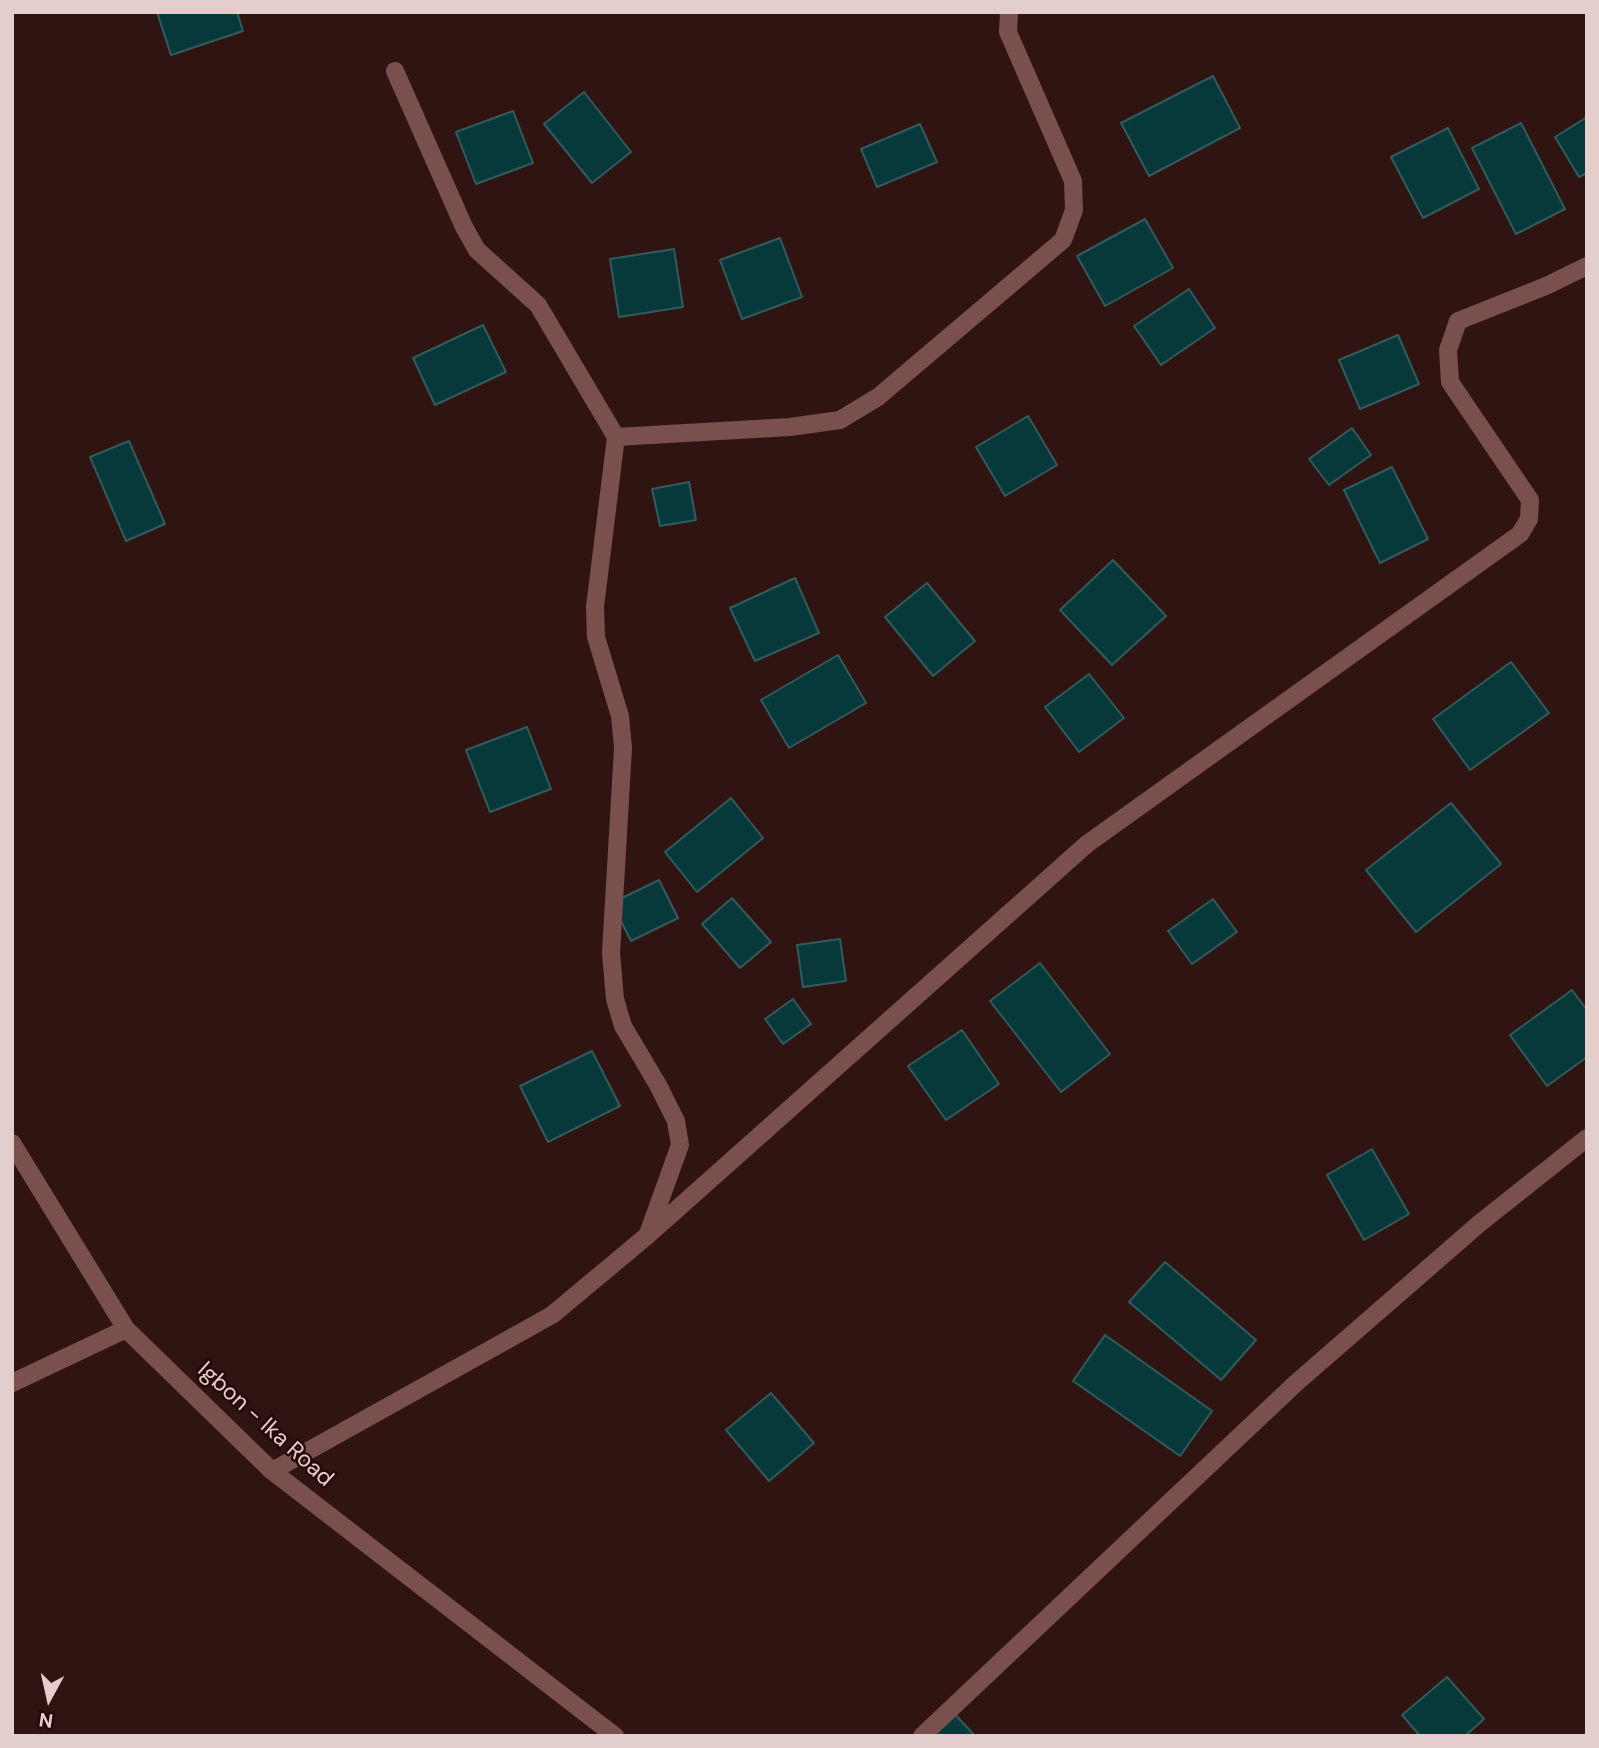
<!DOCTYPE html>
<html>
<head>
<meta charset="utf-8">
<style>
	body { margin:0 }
	#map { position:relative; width:1599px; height:1748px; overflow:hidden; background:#301412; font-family:"DM Sans",sans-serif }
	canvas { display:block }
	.frame { position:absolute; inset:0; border:14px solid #e3cecc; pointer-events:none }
	.north { position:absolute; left:14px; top:1664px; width:70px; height:70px; -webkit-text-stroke:5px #260a09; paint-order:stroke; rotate:188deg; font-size:19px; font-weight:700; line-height:28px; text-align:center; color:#e3cecc }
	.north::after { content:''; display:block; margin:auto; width:24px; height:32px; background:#e3cecc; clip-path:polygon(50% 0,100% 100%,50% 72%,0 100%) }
</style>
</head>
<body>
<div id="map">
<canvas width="1599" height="1748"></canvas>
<div class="frame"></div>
<div class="north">N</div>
</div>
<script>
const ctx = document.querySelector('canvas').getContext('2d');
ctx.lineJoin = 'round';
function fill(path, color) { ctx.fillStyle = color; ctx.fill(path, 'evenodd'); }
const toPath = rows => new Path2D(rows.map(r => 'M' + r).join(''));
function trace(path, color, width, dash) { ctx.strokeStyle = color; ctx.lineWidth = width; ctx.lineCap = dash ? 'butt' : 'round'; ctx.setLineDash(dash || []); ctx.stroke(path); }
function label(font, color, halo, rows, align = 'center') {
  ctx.font = font + ' "DM Sans",sans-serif'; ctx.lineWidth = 5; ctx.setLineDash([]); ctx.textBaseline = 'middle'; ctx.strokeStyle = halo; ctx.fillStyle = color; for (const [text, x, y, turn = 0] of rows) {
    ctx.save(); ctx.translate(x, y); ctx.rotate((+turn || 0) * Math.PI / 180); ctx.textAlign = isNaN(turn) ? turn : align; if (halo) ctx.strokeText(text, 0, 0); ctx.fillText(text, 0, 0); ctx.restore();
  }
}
const building = toPath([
	[157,12,237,12,243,31,171,55,157,12],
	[1213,76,1240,128,1149,176,1121,123,1213,76],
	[584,92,631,152,592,183,544,124,584,92],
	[513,111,533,163,476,184,456,132,513,111],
	[1587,117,1587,173,1579,177,1555,137,1587,117],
	[1521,123,1565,209,1516,234,1472,148,1521,123],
	[920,124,937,162,877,187,861,149,920,124],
	[1448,128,1479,189,1423,218,1391,157,1448,128],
	[1145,219,1173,268,1105,306,1077,256,1145,219],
	[780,238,802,297,742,319,720,260,780,238],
	[674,249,683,307,619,317,610,259,674,249],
	[1189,289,1215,328,1161,365,1134,326,1189,289],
	[483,325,506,372,435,405,413,358,483,325],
	[1398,335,1419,384,1360,409,1339,360,1398,335],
	[1028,416,1057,465,1005,496,976,447,1028,416],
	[1352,428,1371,455,1329,485,1309,459,1352,428],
	[129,441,165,524,126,541,90,457,129,441],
	[1392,467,1428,539,1380,563,1344,490,1392,467],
	[689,482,696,520,660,526,652,489,689,482],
	[1113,560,1166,616,1112,665,1060,610,1113,560],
	[795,578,819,633,755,661,730,608,795,578],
	[927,583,975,641,933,676,885,617,927,583],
	[838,655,866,703,789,748,761,700,838,655],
	[1511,662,1549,713,1470,770,1433,719,1511,662],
	[1089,674,1124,718,1079,752,1045,707,1089,674],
	[527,727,551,789,490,812,466,750,527,727],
	[731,798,763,838,697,892,665,852,731,798],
	[1451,803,1501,864,1416,932,1366,870,1451,803],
	[659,880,678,918,631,941,612,903,659,880],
	[732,898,771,942,740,968,702,924,732,898],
	[1213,899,1237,932,1192,964,1168,931,1213,899],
	[840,939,846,981,803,987,797,945,840,939],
	[1040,963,1110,1054,1061,1092,990,1001,1040,963],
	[1572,990,1587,1010,1587,1057,1547,1086,1510,1035,1572,990],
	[793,999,811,1024,783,1044,765,1019,793,999],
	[962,1030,999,1084,946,1120,908,1066,962,1030],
	[592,1051,620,1106,548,1142,520,1086,592,1051],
	[1372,1149,1409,1214,1364,1240,1327,1175,1372,1149],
	[1165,1262,1256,1340,1221,1380,1129,1302,1165,1262],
	[1105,1335,1212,1411,1180,1456,1073,1381,1105,1335],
	[771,1393,814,1443,769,1481,726,1430,771,1393],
	[1447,1677,1484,1719,1465,1736,1420,1736,1402,1715,1447,1677],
	[953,1712,975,1736,928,1736,953,1712]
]);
const minor = toPath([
	[395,71,464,227,477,250,538,305,616,437,595,607,596,637,620,716,623,748,611,953,615,999,623,1026,658,1085,676,1121,680,1145,649,1231],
	[616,437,790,427,840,420,878,397,1063,240,1074,210,1073,181,1008,32,1009,12],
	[12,1143,126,1329,272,1471,615,1736],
	[12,1383,126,1329],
	[272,1471,552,1315,648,1235,1087,844,1520,534,1529,519,1530,500,1450,382,1448,350,1458,321,1546,286,1587,266],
	[922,1736,1296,1383,1480,1223,1587,1138]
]);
const streetNames = [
	["Igbon - Ika Road",265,1425,42]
];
fill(building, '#07393b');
trace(building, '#315b5d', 2);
trace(minor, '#79504d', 18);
label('23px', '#e3cecc', '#260a09', streetNames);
</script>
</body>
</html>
